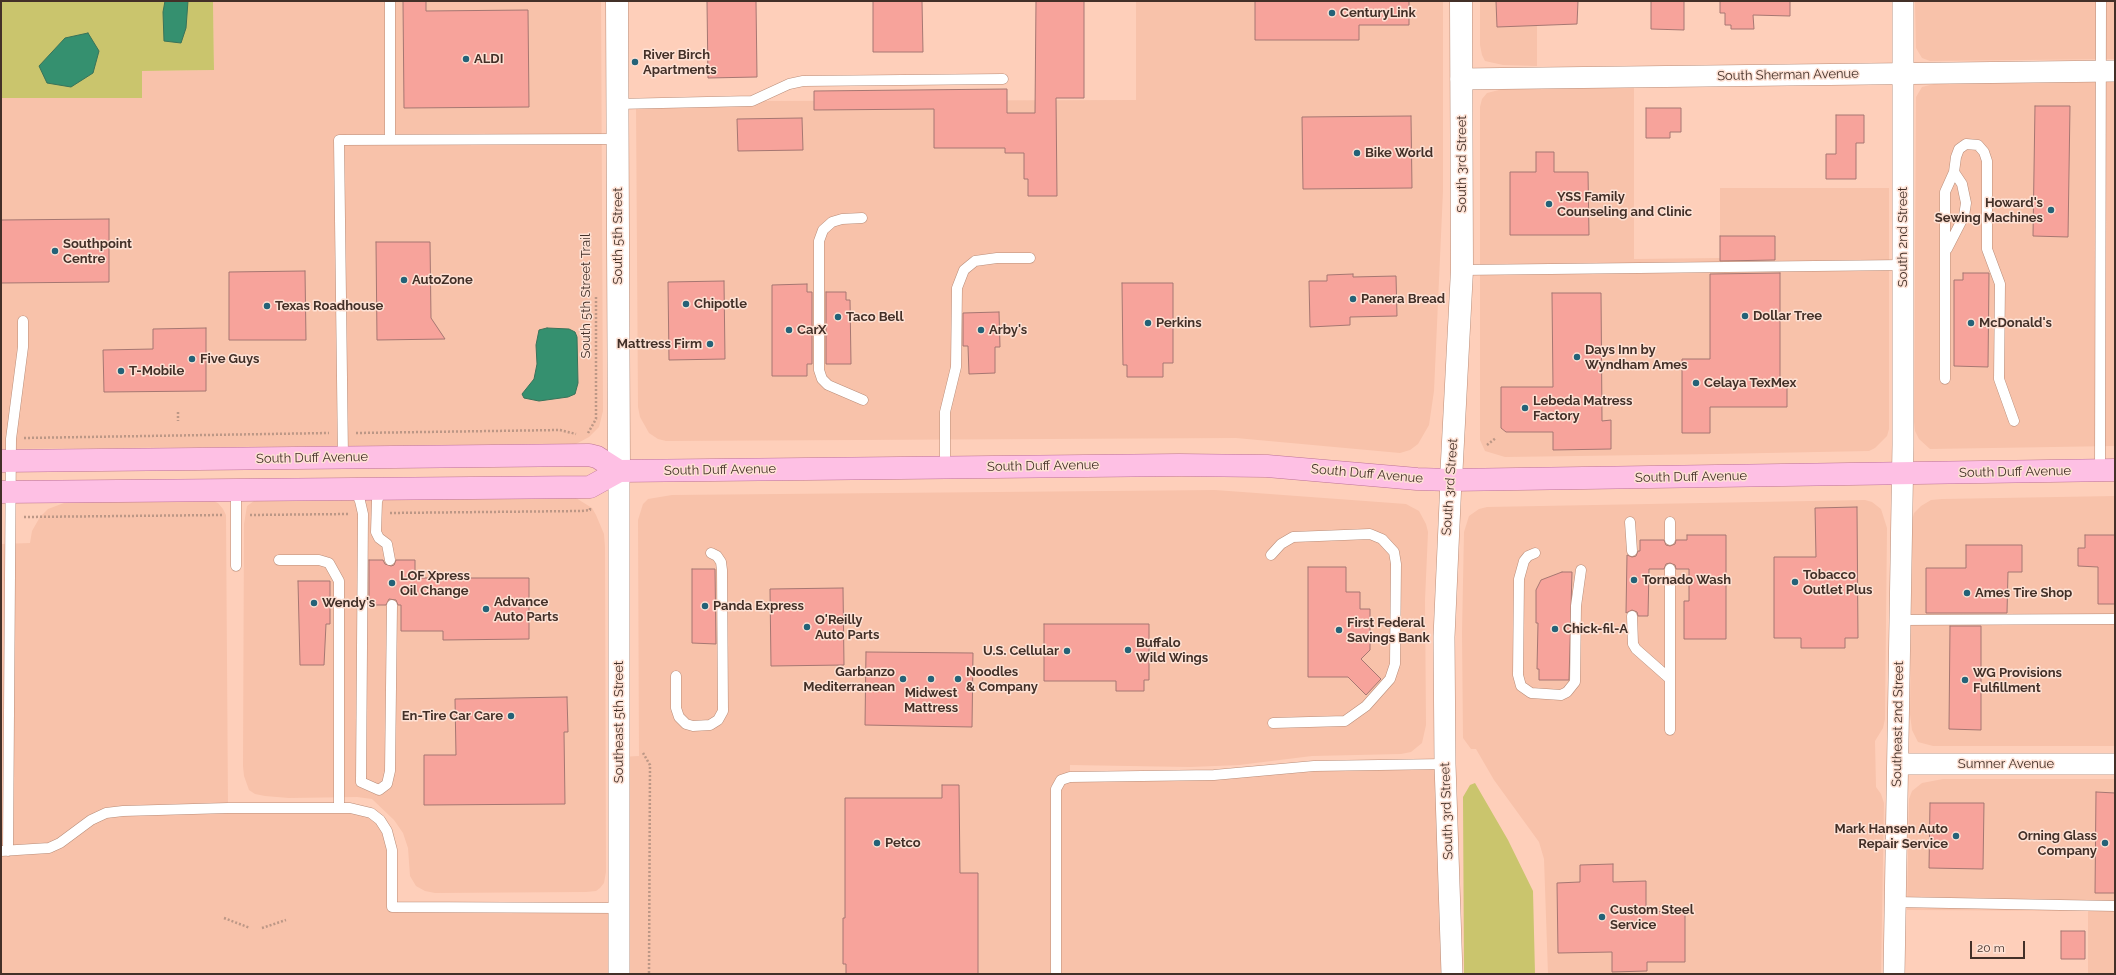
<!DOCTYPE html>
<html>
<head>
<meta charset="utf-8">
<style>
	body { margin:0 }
	#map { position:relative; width:2116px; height:975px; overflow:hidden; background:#fecfba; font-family:Raleway,sans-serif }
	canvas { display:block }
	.frame { position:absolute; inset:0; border:2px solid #433028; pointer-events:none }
	.scale { position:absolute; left:1970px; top:941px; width:55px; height:18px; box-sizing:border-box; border:2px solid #433028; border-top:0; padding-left:5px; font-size:12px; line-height:14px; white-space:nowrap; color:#433028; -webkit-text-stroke:3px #fde1d4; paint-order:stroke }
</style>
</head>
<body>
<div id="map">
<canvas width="2116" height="975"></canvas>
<div class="frame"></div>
<div class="scale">20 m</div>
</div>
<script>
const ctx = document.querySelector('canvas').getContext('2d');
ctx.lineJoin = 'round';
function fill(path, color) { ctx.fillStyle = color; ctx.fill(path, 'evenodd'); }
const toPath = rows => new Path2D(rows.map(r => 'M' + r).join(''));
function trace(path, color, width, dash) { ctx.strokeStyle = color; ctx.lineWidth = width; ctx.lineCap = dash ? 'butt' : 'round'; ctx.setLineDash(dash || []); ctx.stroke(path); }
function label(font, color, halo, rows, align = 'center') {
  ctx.font = font + ' Raleway,sans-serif'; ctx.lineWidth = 3; ctx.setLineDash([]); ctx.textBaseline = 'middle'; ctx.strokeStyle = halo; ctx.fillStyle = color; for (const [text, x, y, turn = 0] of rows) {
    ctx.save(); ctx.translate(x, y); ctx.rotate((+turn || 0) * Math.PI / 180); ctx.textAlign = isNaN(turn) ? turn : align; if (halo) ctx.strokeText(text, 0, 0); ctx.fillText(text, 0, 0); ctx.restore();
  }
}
const built = toPath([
	[213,1,601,1,603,411,599,427,589,437,576,444,1,449,1,98,141,98,141,71,214,70],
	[1136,1,1443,1,1443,191,1434,391,1429,425,1418,444,1410,450,1400,453,1236,438,666,441,658,439,649,433,640,417,638,407,636,104,752,101,1136,100],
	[1480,1,1537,1,1537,66,1503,65,1485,61,1482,55,1480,45],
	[1915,1,2115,1,2115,59,1930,61,1922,58,1916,48],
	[2115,81,2115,446,1930,449,1919,439,1915,431,1914,422,1916,97,1922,87,1938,83],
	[1634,86,1634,259,1720,258,1720,188,1889,188,1889,429,1887,436,1875,448,1869,451,1716,454,1505,457,1485,451,1480,440,1480,107,1482,99,1487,93,1507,88],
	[1215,490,1406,504,1419,511,1426,524,1428,532,1425,600,1426,725,1422,743,1411,752,1401,754,1312,756,1239,765,1190,767,1070,765,1070,776,1445,764,1452,974,1,974,1,544,30,543,32,531,40,517,48,509,64,503,88,501,211,500,218,503,223,509,226,515,228,808,362,809,387,831,392,907,619,908,619,757,639,756,638,520,643,504,648,499,672,495],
	[2115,496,2115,746,1933,746,1918,742,1912,730,1910,714,1912,521,1914,513,1921,506,1931,500,1942,499],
	[576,498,592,508,596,515,604,534,605,547,606,872,604,883,600,888,596,891,586,892,435,893,425,891,416,886,410,876,408,848,403,833,394,820,372,799,357,797,289,798,265,796,255,794,249,790,244,776,243,766,244,524,247,506,254,501],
	[1865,500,1872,502,1881,509,1887,528,1885,719,1883,728,1875,741,1876,787,1881,794,1884,803,1881,974,1548,974,1544,859,1539,842,1494,780,1476,749,1471,749,1463,738,1462,633,1464,532,1469,516,1479,509,1487,507],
	[1943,779,2115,779,2115,974,2088,974,2088,911,1907,910,1909,799,1912,791,1922,783]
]);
const green = toPath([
	[1,1,213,1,214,70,142,71,142,98,1,98],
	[1475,783,1508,840,1533,891,1535,974,1464,974,1463,797,1470,785]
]);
const water = toPath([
	[165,1,188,1,186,28,181,43,164,41,163,12,165,1],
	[88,33,99,51,93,73,71,87,47,83,39,66,65,38,88,33],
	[547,328,569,329,575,332,577,337,578,383,575,394,568,397,539,401,524,398,522,394,534,379,537,364,536,345,539,330,547,328]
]);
const building = toPath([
	[403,1,426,1,426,11,528,10,529,107,404,108,403,1],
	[707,1,756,1,757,77,708,78,707,1],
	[873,1,922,1,923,52,873,52,873,1],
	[1036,1,1084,1,1084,98,1056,98,1057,196,1028,196,1028,179,1024,179,1024,153,1005,153,1005,148,934,148,934,109,814,110,814,91,1007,89,1007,113,1035,113,1036,1],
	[1255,1,1409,1,1409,25,1359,25,1359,40,1255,40,1255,1],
	[1496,1,1578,1,1577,24,1497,27,1496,1],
	[1651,1,1684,1,1684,30,1651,29,1651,1],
	[1720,1,1790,1,1790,16,1753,15,1754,29,1731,29,1731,25,1725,25,1725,13,1720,13,1720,1],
	[2035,106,2070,106,2068,237,2033,236,2035,106],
	[1646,108,1681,108,1681,132,1670,132,1670,138,1646,138,1646,108],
	[1836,115,1864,115,1864,143,1856,143,1856,179,1826,179,1826,154,1836,154,1836,115],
	[1411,116,1412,188,1303,189,1302,117,1411,116],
	[802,118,803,150,738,151,737,119,802,118],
	[1536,152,1554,152,1554,172,1588,172,1589,235,1510,235,1510,172,1536,172,1536,152],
	[109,219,109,282,1,283,1,220,109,219],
	[1720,236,1775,236,1775,260,1720,261,1720,236],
	[376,242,430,242,431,318,445,339,377,340,376,242],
	[305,271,306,340,229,340,229,272,305,271],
	[1780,273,1780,383,1787,383,1787,407,1710,407,1710,433,1682,433,1682,359,1710,359,1710,274,1780,273],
	[1963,273,1989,273,1988,367,1954,366,1954,280,1963,280,1963,273],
	[1353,274,1353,277,1396,276,1397,316,1350,317,1350,325,1310,327,1309,281,1327,281,1327,275,1353,274],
	[724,281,725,359,669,360,668,282,724,281],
	[1122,283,1173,283,1173,363,1163,363,1163,377,1127,377,1127,365,1123,365,1122,283],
	[807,284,807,292,812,292,812,364,807,364,807,376,772,376,772,285,807,284],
	[826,292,846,292,846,300,850,300,851,364,826,364,826,292],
	[1552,293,1601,293,1602,421,1611,420,1611,449,1553,450,1553,432,1506,432,1501,428,1501,387,1553,387,1552,293],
	[999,312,1000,347,995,347,995,373,969,374,968,346,963,346,963,313,999,312],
	[206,328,206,391,104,392,103,350,153,349,153,329,206,328],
	[1857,507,1858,638,1845,638,1845,648,1801,648,1801,638,1774,638,1774,557,1816,557,1815,508,1857,507],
	[1687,535,1726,535,1726,639,1684,639,1684,601,1689,601,1689,569,1676,569,1675,565,1670,563,1666,564,1664,569,1649,569,1648,616,1638,616,1637,612,1632,610,1626,613,1627,555,1632,557,1636,556,1638,551,1640,551,1640,540,1664,540,1666,545,1670,546,1675,544,1676,540,1687,540,1687,535],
	[2085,535,2115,535,2115,604,2098,604,2098,567,2078,566,2078,548,2085,548,2085,535],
	[1966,545,2022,545,2022,572,2008,572,2007,613,1926,613,1926,568,1966,568,1966,545],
	[369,560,383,560,385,564,391,566,394,565,396,560,415,560,415,578,529,578,529,639,443,640,443,631,401,631,401,605,398,605,396,600,389,599,386,605,369,605,369,560],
	[1308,567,1346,567,1346,592,1360,592,1360,609,1370,609,1370,650,1361,659,1381,679,1366,695,1348,677,1308,677,1308,567],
	[692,569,715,569,716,644,692,643,692,569],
	[1562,572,1572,572,1569,680,1539,680,1539,669,1537,669,1538,623,1536,623,1536,590,1541,580,1562,572],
	[298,581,330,581,330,624,326,624,324,665,300,665,298,581],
	[843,588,844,665,771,666,770,589,843,588],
	[1044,624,1149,624,1149,680,1144,680,1144,691,1116,691,1116,681,1044,681,1044,624],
	[1950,626,1981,626,1981,730,1949,729,1950,626],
	[866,652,973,653,972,727,865,725,866,652],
	[567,697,568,732,564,732,565,804,424,805,424,755,456,755,455,699,567,697],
	[942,785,959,785,960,873,978,873,978,974,846,974,846,964,843,964,843,918,845,918,845,798,942,798,942,785],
	[2096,792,2115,793,2115,893,2095,893,2096,792],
	[1930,803,1984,803,1983,869,1929,868,1930,803],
	[1613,864,1613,882,1646,881,1646,912,1685,911,1685,962,1647,962,1647,971,1612,972,1612,952,1558,953,1557,883,1580,882,1580,865,1613,864],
	[2061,931,2085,931,2085,959,2061,959,2061,931]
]);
const path = toPath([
	[178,412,178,421],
	[356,433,560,430,576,434],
	[588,433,596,419,596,296],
	[24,438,329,433],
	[1487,445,1496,438],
	[390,513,581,511,590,510,590,506],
	[250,515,349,514],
	[24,517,223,515],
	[643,753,650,765,649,974],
	[224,918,250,928],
	[262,928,286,920]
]);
const service = toPath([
	[617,104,752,101,789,84,803,81,1003,79],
	[390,140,390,1],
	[862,218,842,219,832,222,823,230,819,241,819,370,822,379,828,385,863,400],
	[1947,249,1964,216,1966,203,1962,184,1954,172],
	[1462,270,1903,265],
	[1945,379,1945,192,1954,172,1956,157,1959,149,1966,144,1978,145,1984,152,1987,161,1987,249,2000,284,1999,379,2014,421],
	[343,457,339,140,617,139],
	[945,467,945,412,956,367,957,288,964,270,975,261,997,258,1030,258],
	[2100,470,2101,1],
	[355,489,360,501,363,514,361,782,379,790,387,784,390,771,392,605],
	[382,489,377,501,376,532,379,538,387,544,390,560],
	[236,490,236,566],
	[1630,522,1632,551],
	[1670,522,1670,540],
	[1535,553,1528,556,1524,561,1519,579,1518,675,1521,686,1531,693,1561,695,1567,692,1575,682,1576,606,1581,570],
	[1271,555,1281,544,1293,537,1370,534,1382,539,1394,552,1396,564,1395,664,1390,679,1366,706,1345,721,1273,723],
	[279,560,319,560,329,563,339,581,339,808],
	[1670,569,1670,730],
	[1632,616,1633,644,1636,649,1670,679],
	[1900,620,2115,619],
	[676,676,676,708,679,717,686,724,693,726,710,725,718,720,723,711,722,570,721,562,717,556,711,553],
	[1,851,49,848,60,843,91,820,106,813,123,811,228,808,350,808,371,813,380,820,387,831,392,850,392,907,619,908],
	[8,851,11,439,23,347,23,321],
	[1895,902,2115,906],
	[1056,974,1056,789,1061,780,1070,777,1214,775,1314,766,1445,764]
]);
const minor = toPath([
	[1461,79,2115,71],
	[619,471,619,974],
	[1451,480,1444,637,1445,764,1452,974],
	[1898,764,2115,764],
	[1894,974,1903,445,1903,1]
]);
const tertiary = toPath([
	[617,1,619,471]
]);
const secondary = toPath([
	[1451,480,1462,270,1461,1]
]);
const primary = toPath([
	[1,461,589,455,597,457,619,471],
	[1,492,590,487,619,471,1179,465,1267,466,1417,479,1451,480,2115,470]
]);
const markers = [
	[1332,13,4,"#246278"],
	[466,59,4,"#246278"],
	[635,62,4,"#246278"],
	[1357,153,4,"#246278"],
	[1549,204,4,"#246278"],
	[2051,210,4,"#246278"],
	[55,251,4,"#246278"],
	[404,280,4,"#246278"],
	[1353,299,4,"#246278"],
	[686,304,4,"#246278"],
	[267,306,4,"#246278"],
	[1745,316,4,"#246278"],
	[838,317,4,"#246278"],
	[1148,323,4,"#246278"],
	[1971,323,4,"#246278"],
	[789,330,4,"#246278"],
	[981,330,4,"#246278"],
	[710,344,4,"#246278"],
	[1577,357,4,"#246278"],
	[192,359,4,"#246278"],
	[121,371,4,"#246278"],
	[1696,383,4,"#246278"],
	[1525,408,4,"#246278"],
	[1634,580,4,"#246278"],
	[1795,582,4,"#246278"],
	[392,583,4,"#246278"],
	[1967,593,4,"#246278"],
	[314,603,4,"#246278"],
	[705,606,4,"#246278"],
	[486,609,4,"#246278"],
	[807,627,4,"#246278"],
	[1555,629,4,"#246278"],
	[1339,630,4,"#246278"],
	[1128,650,4,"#246278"],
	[1067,651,4,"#246278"],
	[903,679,4,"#246278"],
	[931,679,4,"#246278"],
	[958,679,4,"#246278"],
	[1965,680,4,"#246278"],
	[511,716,4,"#246278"],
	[1956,836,4,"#246278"],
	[877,843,4,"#246278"],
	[2105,843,4,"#246278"],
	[1602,917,4,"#246278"]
];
const poiNames = [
	["CenturyLink",1340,13],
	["River Birch",643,55],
	["Apartments",643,70],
	["ALDI",474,59],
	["Bike World",1365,153],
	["YSS Family",1557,197],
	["Counseling and Clinic",1557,212],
	["Howard's",2043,203,"right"],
	["Sewing Machines",2043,218,"right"],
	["Southpoint",63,244],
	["Centre",63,259],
	["AutoZone",412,280],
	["Panera Bread",1361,299],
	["Chipotle",694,304],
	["Texas Roadhouse",275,306],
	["Dollar Tree",1753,316],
	["Taco Bell",846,317],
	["Perkins",1156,323],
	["McDonald's",1979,323],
	["CarX",797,330],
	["Arby's",989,330],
	["Mattress Firm",702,344,"right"],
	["Days Inn by",1585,350],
	["Wyndham Ames",1585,365],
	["Five Guys",200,359],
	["T-Mobile",129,371],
	["Celaya TexMex",1704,383],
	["Lebeda Matress",1533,401],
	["Factory",1533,416],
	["Tobacco",1803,575],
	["Outlet Plus",1803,590],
	["LOF Xpress",400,576],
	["Oil Change",400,591],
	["Tornado Wash",1642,580],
	["Ames Tire Shop",1975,593],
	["Advance",494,602],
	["Auto Parts",494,617],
	["Wendy's",322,603],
	["Panda Express",713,606],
	["O'Reilly",815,620],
	["Auto Parts",815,635],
	["First Federal",1347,623],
	["Savings Bank",1347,638],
	["Chick-fil-A",1563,629],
	["Buffalo",1136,643],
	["Wild Wings",1136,658],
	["U.S. Cellular",1059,651,"right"],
	["Garbanzo",895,672,"right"],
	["Mediterranean",895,687,"right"],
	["Noodles",966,672],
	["& Company",966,687],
	["WG Provisions",1973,673],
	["Fulfillment",1973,688],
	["Midwest",931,693,"center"],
	["Mattress",931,708,"center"],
	["En-Tire Car Care",503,716,"right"],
	["Mark Hansen Auto",1948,829,"right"],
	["Repair Service",1948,844,"right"],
	["Orning Glass",2097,836,"right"],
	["Company",2097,851,"right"],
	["Petco",885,843],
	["Custom Steel",1610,910],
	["Service",1610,925]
];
const streetNames = [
	["South Sherman Avenue",1788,75,-1],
	["South 3rd Street",1462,164,-90],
	["South 5th Street",618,236,-90],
	["South 2nd Street",1903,237,-90],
	["South 5th Street Trail",586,296,-90],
	["South Duff Avenue",312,458,-1],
	["South Duff Avenue",1043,466,-1],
	["South Duff Avenue",720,470,-1],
	["South Duff Avenue",2015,472,-1],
	["South Duff Avenue",1367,474,5],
	["South Duff Avenue",1691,477,-1],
	["South 3rd Street",1450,487,-86],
	["Southeast 5th Street",619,722,-90],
	["Southeast 2nd Street",1898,724,-89],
	["Sumner Avenue",2006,764],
	["South 3rd Street",1447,811,-92]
];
fill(built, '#f8c2aa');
fill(green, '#cac56d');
fill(water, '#35906f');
trace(water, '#39735a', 1);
fill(building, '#f7a39b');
trace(building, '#a67772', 1);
trace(service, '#b98d79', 11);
trace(minor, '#b98d79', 22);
trace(tertiary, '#b98d79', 23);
trace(secondary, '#b98d79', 23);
trace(primary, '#bd7296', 23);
trace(path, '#bc9786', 2.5, [2, 2]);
trace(service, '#fff', 10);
trace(minor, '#fff', 21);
trace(tertiary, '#fff', 22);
trace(secondary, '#fff', 22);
trace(primary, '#fec0e4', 22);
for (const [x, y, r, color] of markers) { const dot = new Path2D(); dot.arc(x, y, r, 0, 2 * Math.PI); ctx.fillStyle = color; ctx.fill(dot); trace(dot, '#fde1d4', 1.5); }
label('bold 13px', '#433028', '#fde1d4', poiNames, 'left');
label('13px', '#433028', '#fde1d4', streetNames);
</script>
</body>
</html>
